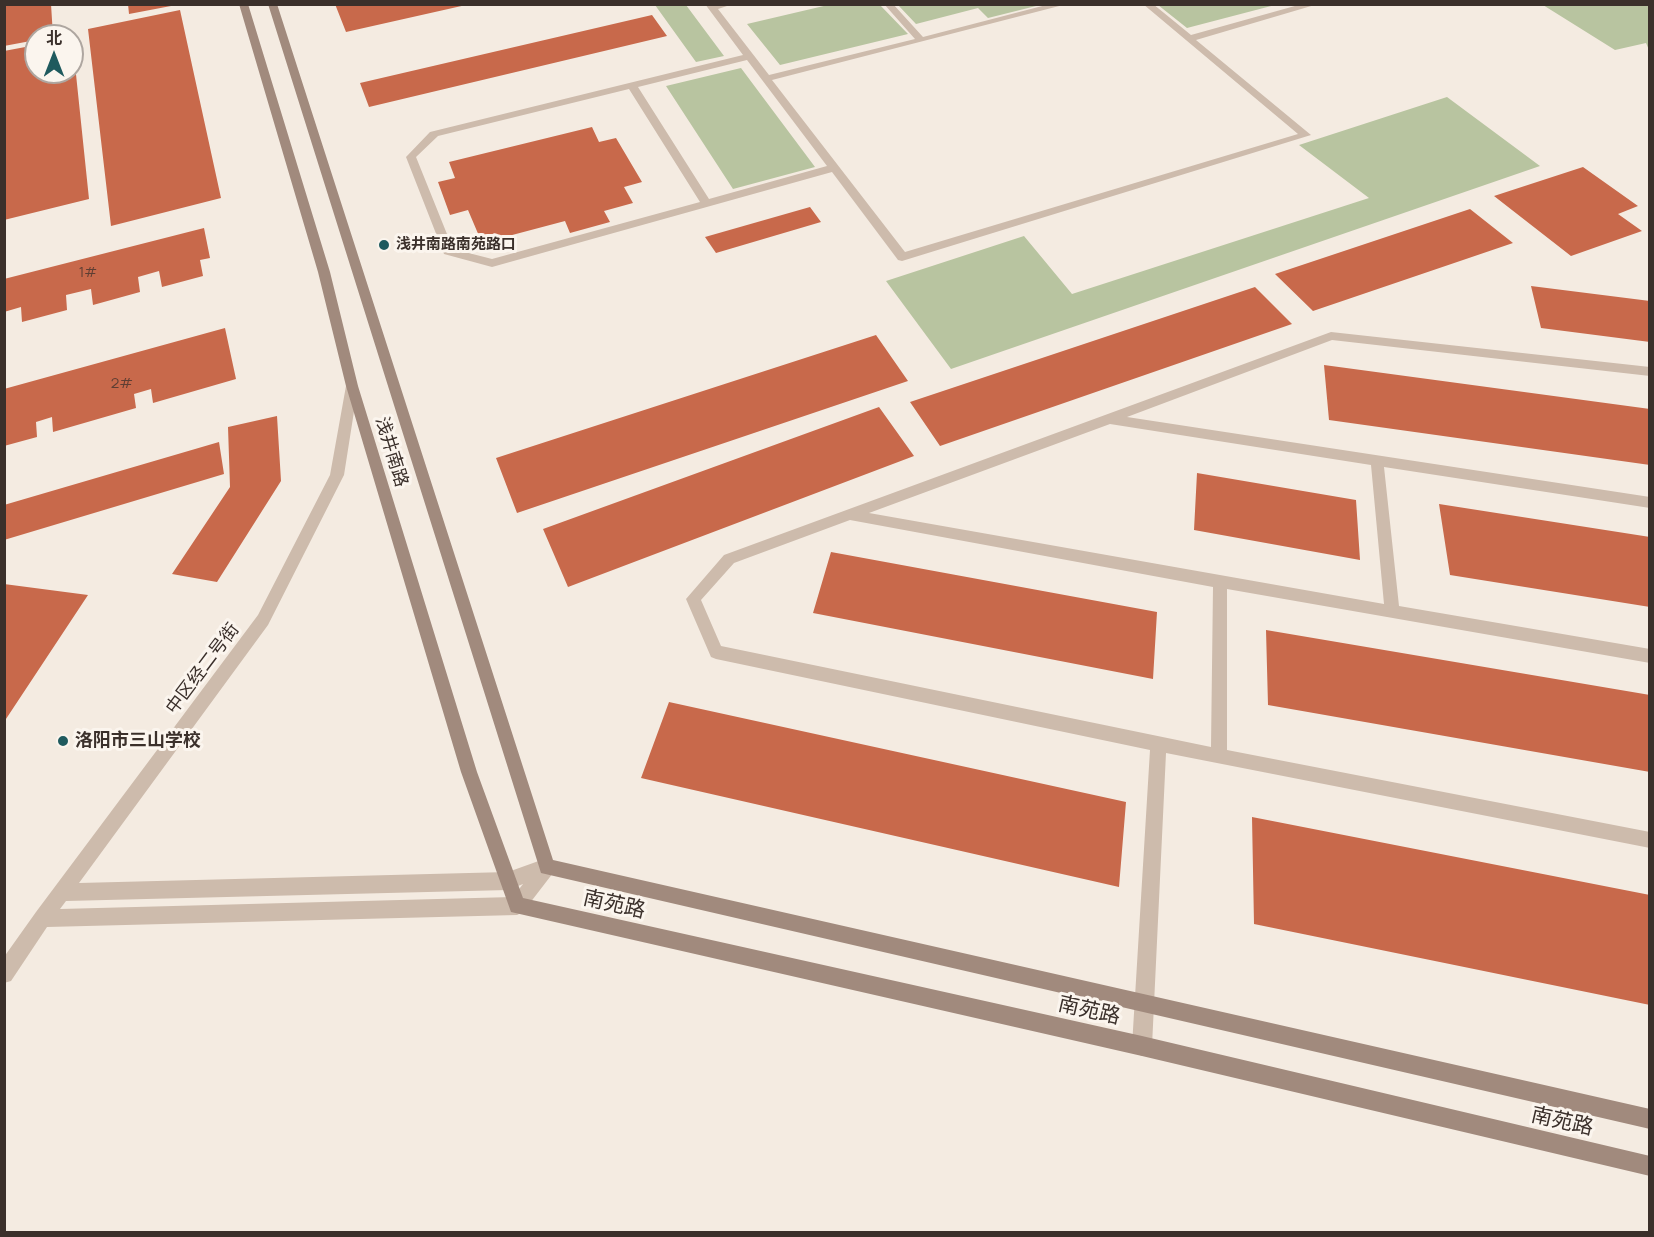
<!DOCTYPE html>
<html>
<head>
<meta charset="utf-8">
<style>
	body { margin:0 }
	#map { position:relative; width:1654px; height:1237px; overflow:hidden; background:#f4ebe1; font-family:Manrope,"Noto Sans SC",sans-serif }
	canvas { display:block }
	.frame { position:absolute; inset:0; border:6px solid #3b302b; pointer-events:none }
	.north { position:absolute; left:24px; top:24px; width:60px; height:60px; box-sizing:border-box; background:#fbf5ee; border:2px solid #aea6a0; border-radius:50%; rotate:0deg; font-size:16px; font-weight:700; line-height:24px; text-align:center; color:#3b302b }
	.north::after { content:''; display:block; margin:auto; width:21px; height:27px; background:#1f5a5e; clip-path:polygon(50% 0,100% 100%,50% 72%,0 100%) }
</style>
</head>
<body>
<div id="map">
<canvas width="1654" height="1237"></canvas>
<div class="frame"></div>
<div class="north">北</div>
</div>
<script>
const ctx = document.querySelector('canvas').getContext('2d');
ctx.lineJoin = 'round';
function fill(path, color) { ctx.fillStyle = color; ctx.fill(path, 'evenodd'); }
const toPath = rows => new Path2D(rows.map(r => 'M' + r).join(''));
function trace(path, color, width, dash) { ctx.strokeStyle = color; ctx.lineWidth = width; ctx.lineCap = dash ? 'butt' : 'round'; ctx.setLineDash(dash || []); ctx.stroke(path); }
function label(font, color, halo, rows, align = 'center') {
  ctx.font = font + ' Manrope,"Noto Sans SC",sans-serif'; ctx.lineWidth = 6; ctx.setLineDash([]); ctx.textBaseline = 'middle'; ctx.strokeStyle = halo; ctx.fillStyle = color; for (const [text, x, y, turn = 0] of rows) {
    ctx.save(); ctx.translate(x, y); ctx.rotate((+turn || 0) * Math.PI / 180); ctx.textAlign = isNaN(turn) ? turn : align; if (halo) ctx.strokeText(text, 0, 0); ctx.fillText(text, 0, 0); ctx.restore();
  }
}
const green = toPath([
	[655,5,686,5,724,56,696,62],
	[828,5,880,5,908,34,780,65,747,24],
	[898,5,1040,5,988,18,978,8,916,24],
	[1158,5,1275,5,1187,28],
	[1543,5,1649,5,1649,50,1646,43,1615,50],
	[741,68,815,167,733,189,666,86],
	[1447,97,1540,166,951,369,886,281,1024,236,1072,294,1369,198,1299,145]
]);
const building = toPath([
	[4,4,51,4,53,36,36,36,36,40,4,46],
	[128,4,171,4,171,6,129,14],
	[335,4,466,4,466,5,346,32],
	[180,10,221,198,111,226,88,29],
	[652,15,667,36,369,107,360,83],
	[72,36,89,199,4,220,4,51,36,45,36,72,72,72],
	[592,127,599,142,616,138,642,182,624,187,633,203,604,211,610,222,570,233,565,221,482,243,468,210,450,215,438,182,455,178,449,162],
	[1583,167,1638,206,1618,214,1642,231,1571,256,1494,196],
	[810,207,821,222,716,253,705,237],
	[1470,209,1513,243,1313,311,1275,274],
	[204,228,210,258,200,260,203,276,162,287,159,271,138,277,140,292,93,305,91,289,66,295,67,310,22,322,21,307,4,312,4,279],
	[1531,286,1650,301,1650,342,1541,328],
	[1255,287,1292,324,940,446,910,402],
	[225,328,236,379,153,403,151,389,134,394,136,408,53,432,52,417,36,422,37,437,4,446,4,389],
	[876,335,908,381,517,513,496,458],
	[1324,365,1650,409,1650,465,1329,420],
	[879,407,914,456,568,587,543,529],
	[277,416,281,481,217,582,172,574,230,487,228,427],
	[219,442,224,474,4,540,4,505],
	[1197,473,1356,500,1360,560,1194,530],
	[1439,504,1650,537,1650,607,1450,575],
	[831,552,1157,612,1153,679,813,613],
	[4,584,88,595,4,722],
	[1266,630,1650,695,1650,772,1268,705],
	[669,702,1126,802,1119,887,641,778],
	[1252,817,1650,895,1650,1005,1254,924]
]);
const lane = toPath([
	[705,4,733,4,718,9,769,75,915,39,884,4,893,4,923,37,1050,4,1067,4,772,80,905,252,1298,134,1143,4,1153,4,1191,35,1302,4,1318,4,1196,40,1311,135,902,261,898,260,832,172,492,267,444,254,406,157,430,132,743,55,705,4],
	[747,60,827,166,709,199,638,87,747,60],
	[629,89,700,202,492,259,453,249,416,157,438,136,629,89],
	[1331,332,1650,367,1650,376,1332,340,1127,417,1650,497,1650,508,1384,467,1399,606,1650,649,1650,663,1227,589,1227,750,1650,832,1650,848,1166,753,1152,1046,1149,1053,1142,1056,1135,1053,1132,1046,1150,750,716,659,711,657,686,599,724,555,1331,332],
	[1110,424,1371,465,1384,604,869,513,1110,424],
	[850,520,1213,587,1211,747,721,646,701,600,734,563,850,520]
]);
const street = toPath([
	[352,381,358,386,344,475,268,625,79,883,508,872,547,858,553,861,556,867,553,873,523,912,517,915,47,927,11,981,4,983,4,957,36,912,258,615,330,475,346,386,352,381],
	[523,884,513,897,60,909,66,901,508,890,523,884]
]);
const secondary = toPath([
	[239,4,248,4,330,272,358,386,477,772,523,898,1142,1036,1650,1156,1650,1176,1142,1056,511,912,461,772,346,386,318,272,239,4],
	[268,4,277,4,553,860,1650,1109,1650,1129,541,873,268,4]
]);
const markers = [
	[384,245,6,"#1f5a5e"],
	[63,741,6,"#1f5a5e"]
];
const farNumbernames = [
	["1#",88,273]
];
const farPoinames = [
	["浅井南路南苑路口",396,245]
];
const numberNames = [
	["2#",122,384]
];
const streetNames = [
	["浅井南路",391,452,73],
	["中区经二号街",203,669,-53]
];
const poiNames = [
	["洛阳市三山学校",75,741]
];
const nearStreetnames = [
	["南苑路",614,905,13],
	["南苑路",1089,1011,13],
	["南苑路",1562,1122,13]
];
fill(green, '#b8c4a0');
fill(building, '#c8694b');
fill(lane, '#cdbbac');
fill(street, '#cdbbac');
fill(secondary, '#a18a7d');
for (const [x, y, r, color] of markers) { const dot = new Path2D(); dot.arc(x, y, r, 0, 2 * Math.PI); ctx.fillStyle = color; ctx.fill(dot); trace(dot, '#fbf5ee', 2); }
label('14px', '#5e3e33', null, farNumbernames);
label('bold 15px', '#3b302b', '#fbf5ee', farPoinames, 'left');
label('15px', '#5e3e33', null, numberNames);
label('18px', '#3b302b', '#fbf5ee', streetNames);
label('bold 18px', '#3b302b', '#fbf5ee', poiNames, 'left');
label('21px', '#3b302b', '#fbf5ee', nearStreetnames);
</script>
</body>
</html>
